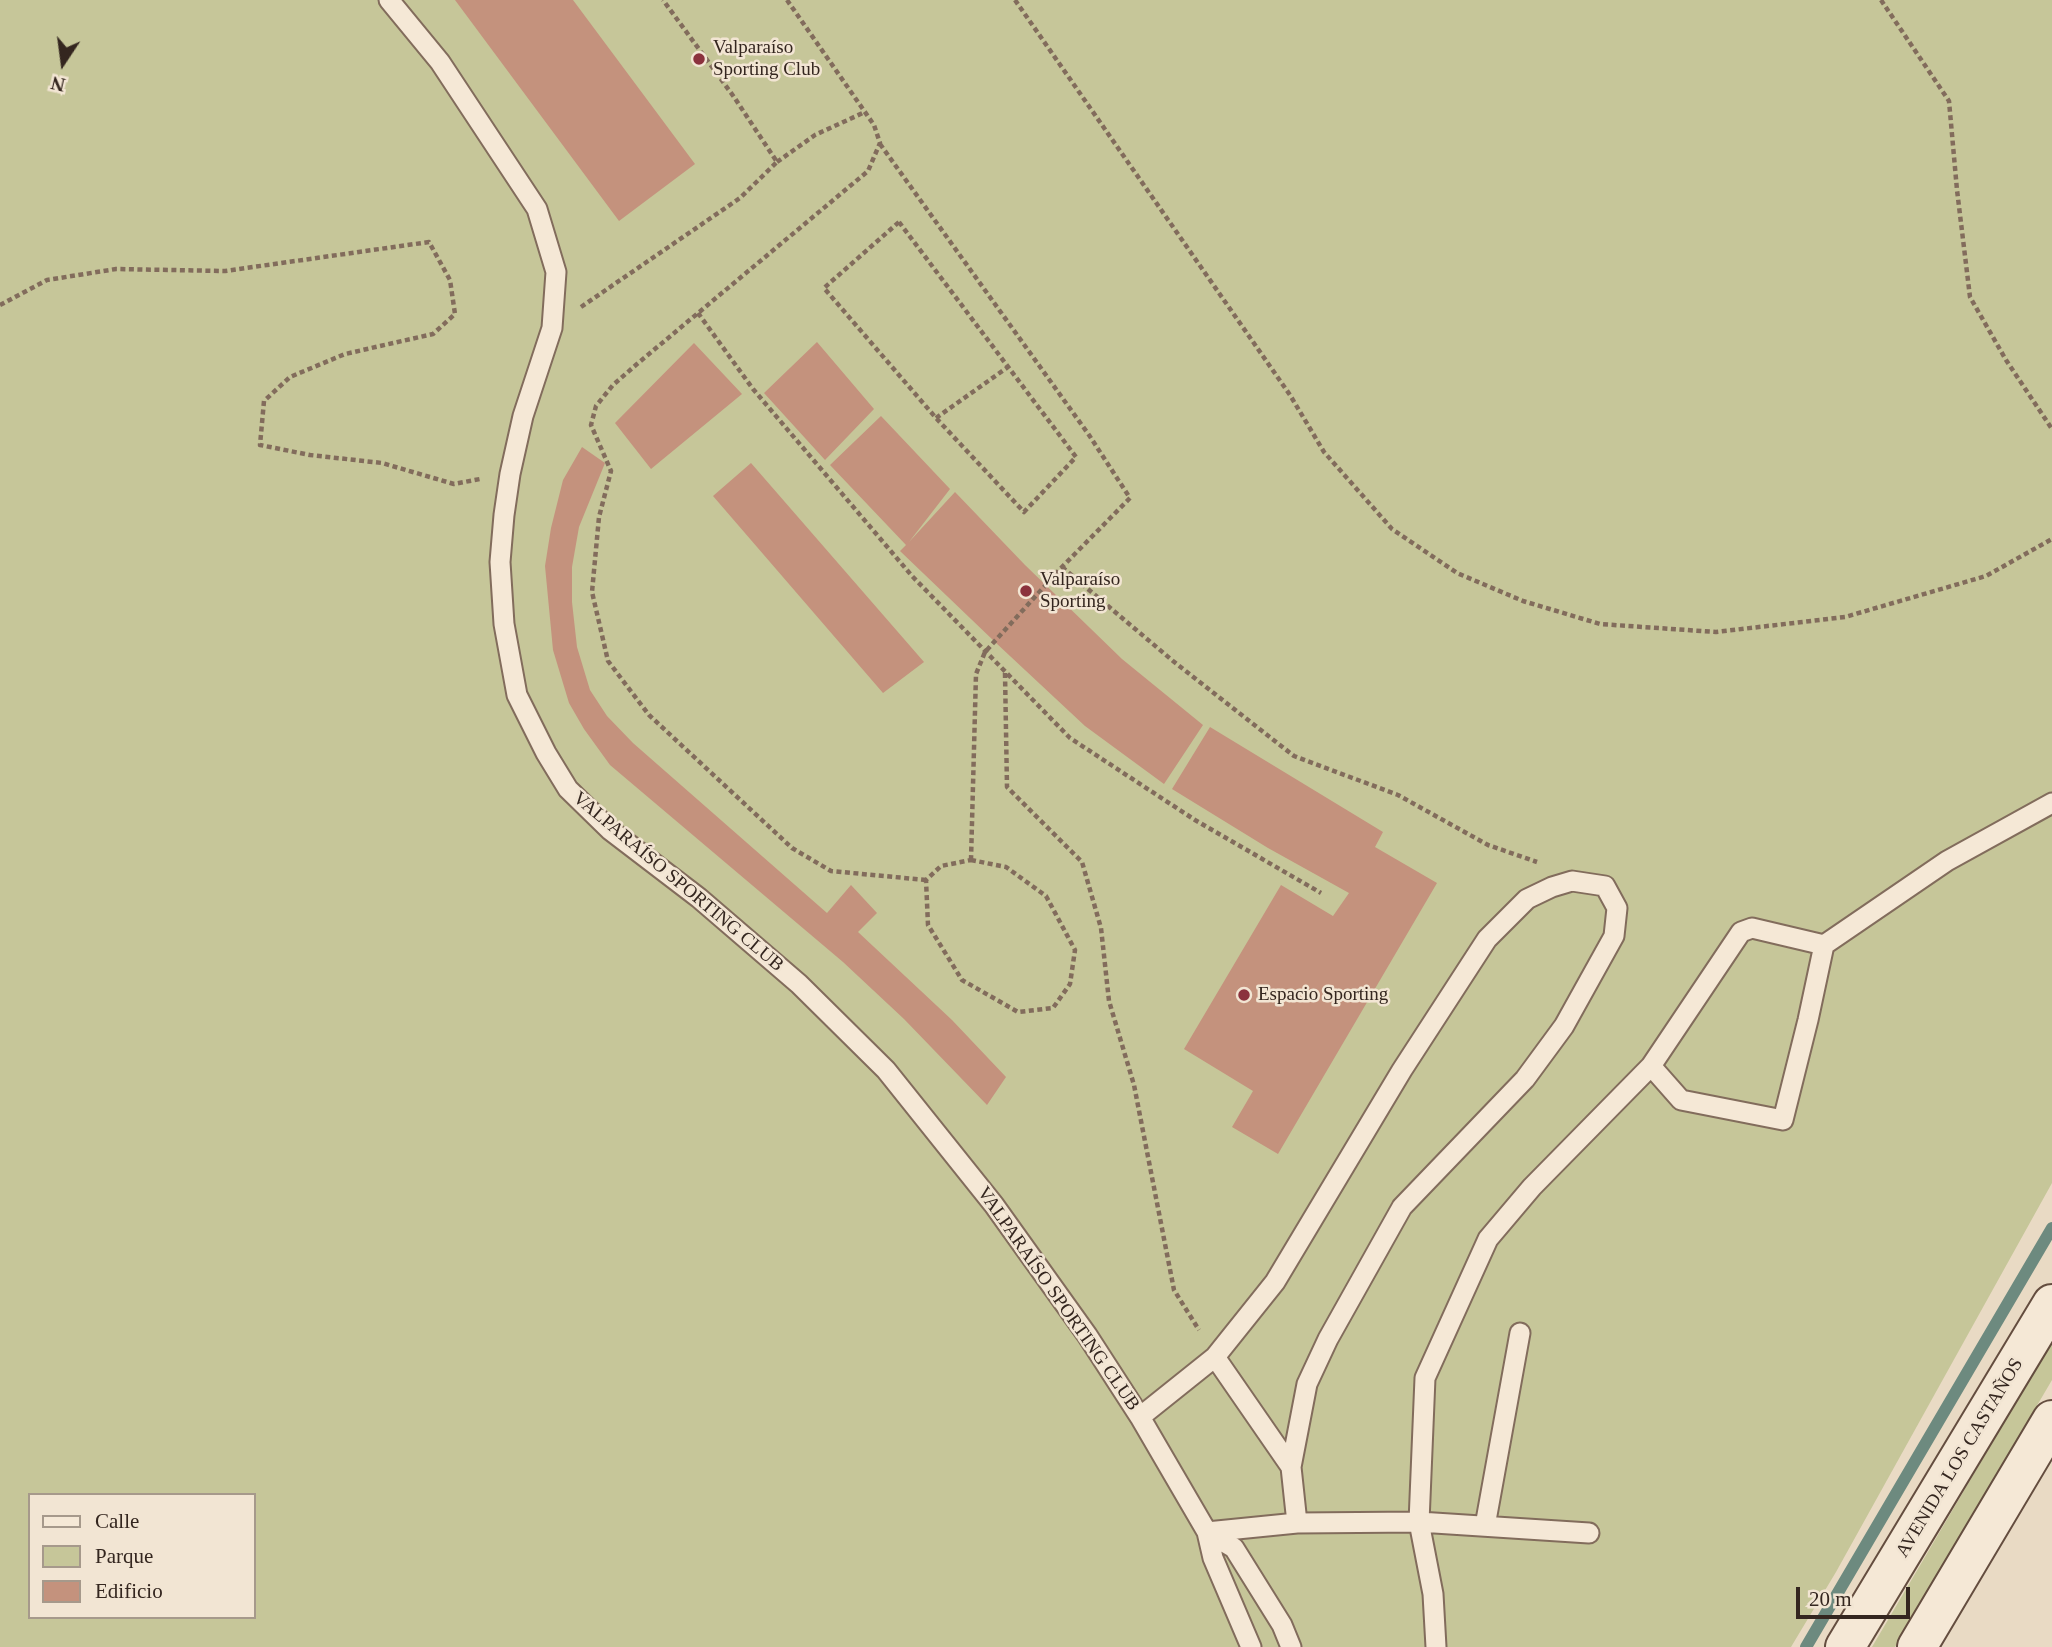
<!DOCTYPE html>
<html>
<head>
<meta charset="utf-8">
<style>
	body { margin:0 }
	#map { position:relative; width:2052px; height:1647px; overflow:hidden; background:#e9dac4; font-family:"Times New Roman",serif }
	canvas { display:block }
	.legend { position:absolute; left:28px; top:1493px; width:228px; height:126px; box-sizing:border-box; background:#f2e5d3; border:2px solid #a6998b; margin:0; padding:9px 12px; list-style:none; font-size:21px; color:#34261f }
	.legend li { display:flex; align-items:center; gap:14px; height:35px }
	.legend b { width:35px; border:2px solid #a6998b }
	.north { position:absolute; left:28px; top:28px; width:70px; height:70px; -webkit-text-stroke:5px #f2e5d3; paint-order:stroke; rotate:193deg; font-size:19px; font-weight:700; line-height:28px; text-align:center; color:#34261f }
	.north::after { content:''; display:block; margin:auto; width:24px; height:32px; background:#34261f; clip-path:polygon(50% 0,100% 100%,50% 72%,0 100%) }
	.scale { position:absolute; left:1796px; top:1587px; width:114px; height:32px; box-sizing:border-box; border:4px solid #34261f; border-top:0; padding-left:9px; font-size:21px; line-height:24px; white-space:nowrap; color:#34261f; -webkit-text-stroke:5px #f2e5d3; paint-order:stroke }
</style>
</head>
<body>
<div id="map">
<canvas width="2052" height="1647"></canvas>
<ul class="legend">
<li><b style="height:9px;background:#f5e8d6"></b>Calle</li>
<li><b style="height:19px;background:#c6c699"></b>Parque</li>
<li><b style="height:19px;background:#c4927d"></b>Edificio</li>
</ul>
<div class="north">N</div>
<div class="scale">20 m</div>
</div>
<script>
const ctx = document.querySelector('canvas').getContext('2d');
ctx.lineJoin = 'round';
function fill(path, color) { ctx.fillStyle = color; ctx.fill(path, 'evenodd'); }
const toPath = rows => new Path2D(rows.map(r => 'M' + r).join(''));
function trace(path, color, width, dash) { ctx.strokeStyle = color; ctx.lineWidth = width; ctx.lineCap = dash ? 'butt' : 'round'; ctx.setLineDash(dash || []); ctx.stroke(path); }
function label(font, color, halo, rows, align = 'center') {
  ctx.font = font + ' "Times New Roman",serif'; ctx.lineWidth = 5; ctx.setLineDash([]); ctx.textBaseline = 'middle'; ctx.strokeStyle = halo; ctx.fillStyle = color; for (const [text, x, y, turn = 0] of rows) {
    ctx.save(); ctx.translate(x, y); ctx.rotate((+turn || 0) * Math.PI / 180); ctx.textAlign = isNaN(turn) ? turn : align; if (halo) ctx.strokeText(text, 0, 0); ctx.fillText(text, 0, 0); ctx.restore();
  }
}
const green = toPath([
	[0,0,2052,0,2052,1183,1836,1572,1791,1647,0,1647],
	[30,1495,254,1495,254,1617,30,1617],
	[2052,1341,2052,1380,1895,1647,1872,1647]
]);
const stream = toPath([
	[1806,1647,2052,1228]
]);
const building = toPath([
	[455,0,573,0,695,164,619,221],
	[817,342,874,409,825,460,764,393],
	[694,343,742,394,651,469,615,423],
	[881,416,950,489,909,542,955,492,1025,565,1122,659,1203,725,1164,784,1085,726,995,642,900,551,906,545,830,465],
	[582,447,605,463,579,527,572,567,572,602,577,647,590,690,607,716,633,743,827,913,851,885,877,913,858,932,952,1020,1006,1077,987,1105,904,1019,843,962,610,765,584,729,569,703,553,650,545,566,551,528,563,480],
	[751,463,924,662,883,693,713,496],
	[1210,727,1383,832,1375,847,1437,883,1278,1154,1232,1127,1253,1091,1184,1049,1281,885,1333,916,1349,893,1268,848,1172,789]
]);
const path = toPath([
	[787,0,874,125,880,143,868,171,637,364,613,385,596,406,591,425,611,471,599,517,592,592,608,661,649,715,792,848,831,871,926,880],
	[1015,0,1290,395,1324,452,1392,529,1457,573,1523,601,1600,624,1716,632,1845,617,1986,576,2052,539],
	[1881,0,1949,101,1957,190,1970,297,2006,360,2052,429],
	[880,144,1089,435,1130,498,1062,567,985,652,976,674,971,860],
	[777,162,815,135,865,112],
	[899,222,1076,457,1024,512,936,418,824,288,899,222],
	[0,305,47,280,116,269,225,271,429,242,450,280,455,314,433,334,345,354,290,377,264,401,260,445,310,455,382,463,454,484,480,479],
	[581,307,740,198,777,162,734,97,663,0],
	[698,313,753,389,912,576,1070,738,1195,820,1321,893],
	[936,418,1008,367],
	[1062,567,1173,661,1294,756,1398,795,1488,845,1537,862],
	[1005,673,1007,787,1082,862,1101,928,1109,1001,1134,1085,1174,1290,1199,1330],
	[971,860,1006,867,1046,896,1075,950,1070,984,1053,1008,1018,1012,962,980,928,925,926,880,941,866,971,860]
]);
const lane = toPath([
	[389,0,440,62,537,209,556,272,552,328,523,416,510,474,504,515,500,562,504,624,517,695,546,753,568,789,610,830,699,898,799,984,886,1070,994,1205,1087,1335,1140,1417,1207,1532,1297,1523,1419,1522,1589,1533],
	[1651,1066,1681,1100,1783,1120,1808,1020,1824,945,1947,861,2052,803],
	[1215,1357,1291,1467,1297,1523],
	[1140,1417,1215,1357,1275,1282,1402,1070,1487,939,1527,899,1552,887,1572,881,1605,886,1617,908,1614,936,1564,1026,1525,1079,1402,1207,1328,1339,1307,1384,1291,1467],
	[1485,1526,1520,1333],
	[1251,1647,1213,1558,1207,1532,1234,1548,1282,1625,1291,1647],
	[1436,1647,1433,1594,1419,1522,1425,1378,1488,1239,1532,1187,1651,1066,1741,932,1752,928,1824,945]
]);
const secondary = toPath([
	[1845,1647,2052,1304],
	[1917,1647,2052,1420]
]);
const markers = [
	[699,59,7,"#8b323d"],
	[1026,591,7,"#8b323d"],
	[1244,995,7,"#8b323d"]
];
const poiNames = [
	["Valparaíso",713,48],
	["Sporting Club",713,70],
	["Valparaíso",1040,580],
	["Sporting",1040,602],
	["Espacio Sporting",1258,995]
];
const streetNames = [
	["VALPARAÍSO SPORTING CLUB",678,882,40],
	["VALPARAÍSO SPORTING CLUB",1058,1299,55],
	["AVENIDA LOS CASTAÑOS",1960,1458,-59]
];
fill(green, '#c6c699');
trace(stream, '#6d8a7f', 12);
fill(building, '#c4927d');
trace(lane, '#826c5c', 23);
trace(secondary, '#644d3f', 42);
trace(path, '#826c5c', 4.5, [5, 3.5]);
trace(lane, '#f5e8d6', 19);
trace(secondary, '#f5e8d6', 38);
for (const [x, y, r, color] of markers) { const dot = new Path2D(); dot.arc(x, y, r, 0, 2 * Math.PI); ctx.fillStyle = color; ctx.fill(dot); trace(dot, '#f2e5d3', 2.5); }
label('19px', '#34261f', '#f2e5d3', poiNames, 'left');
label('19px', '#34261f', '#f2e5d3', streetNames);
</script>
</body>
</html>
